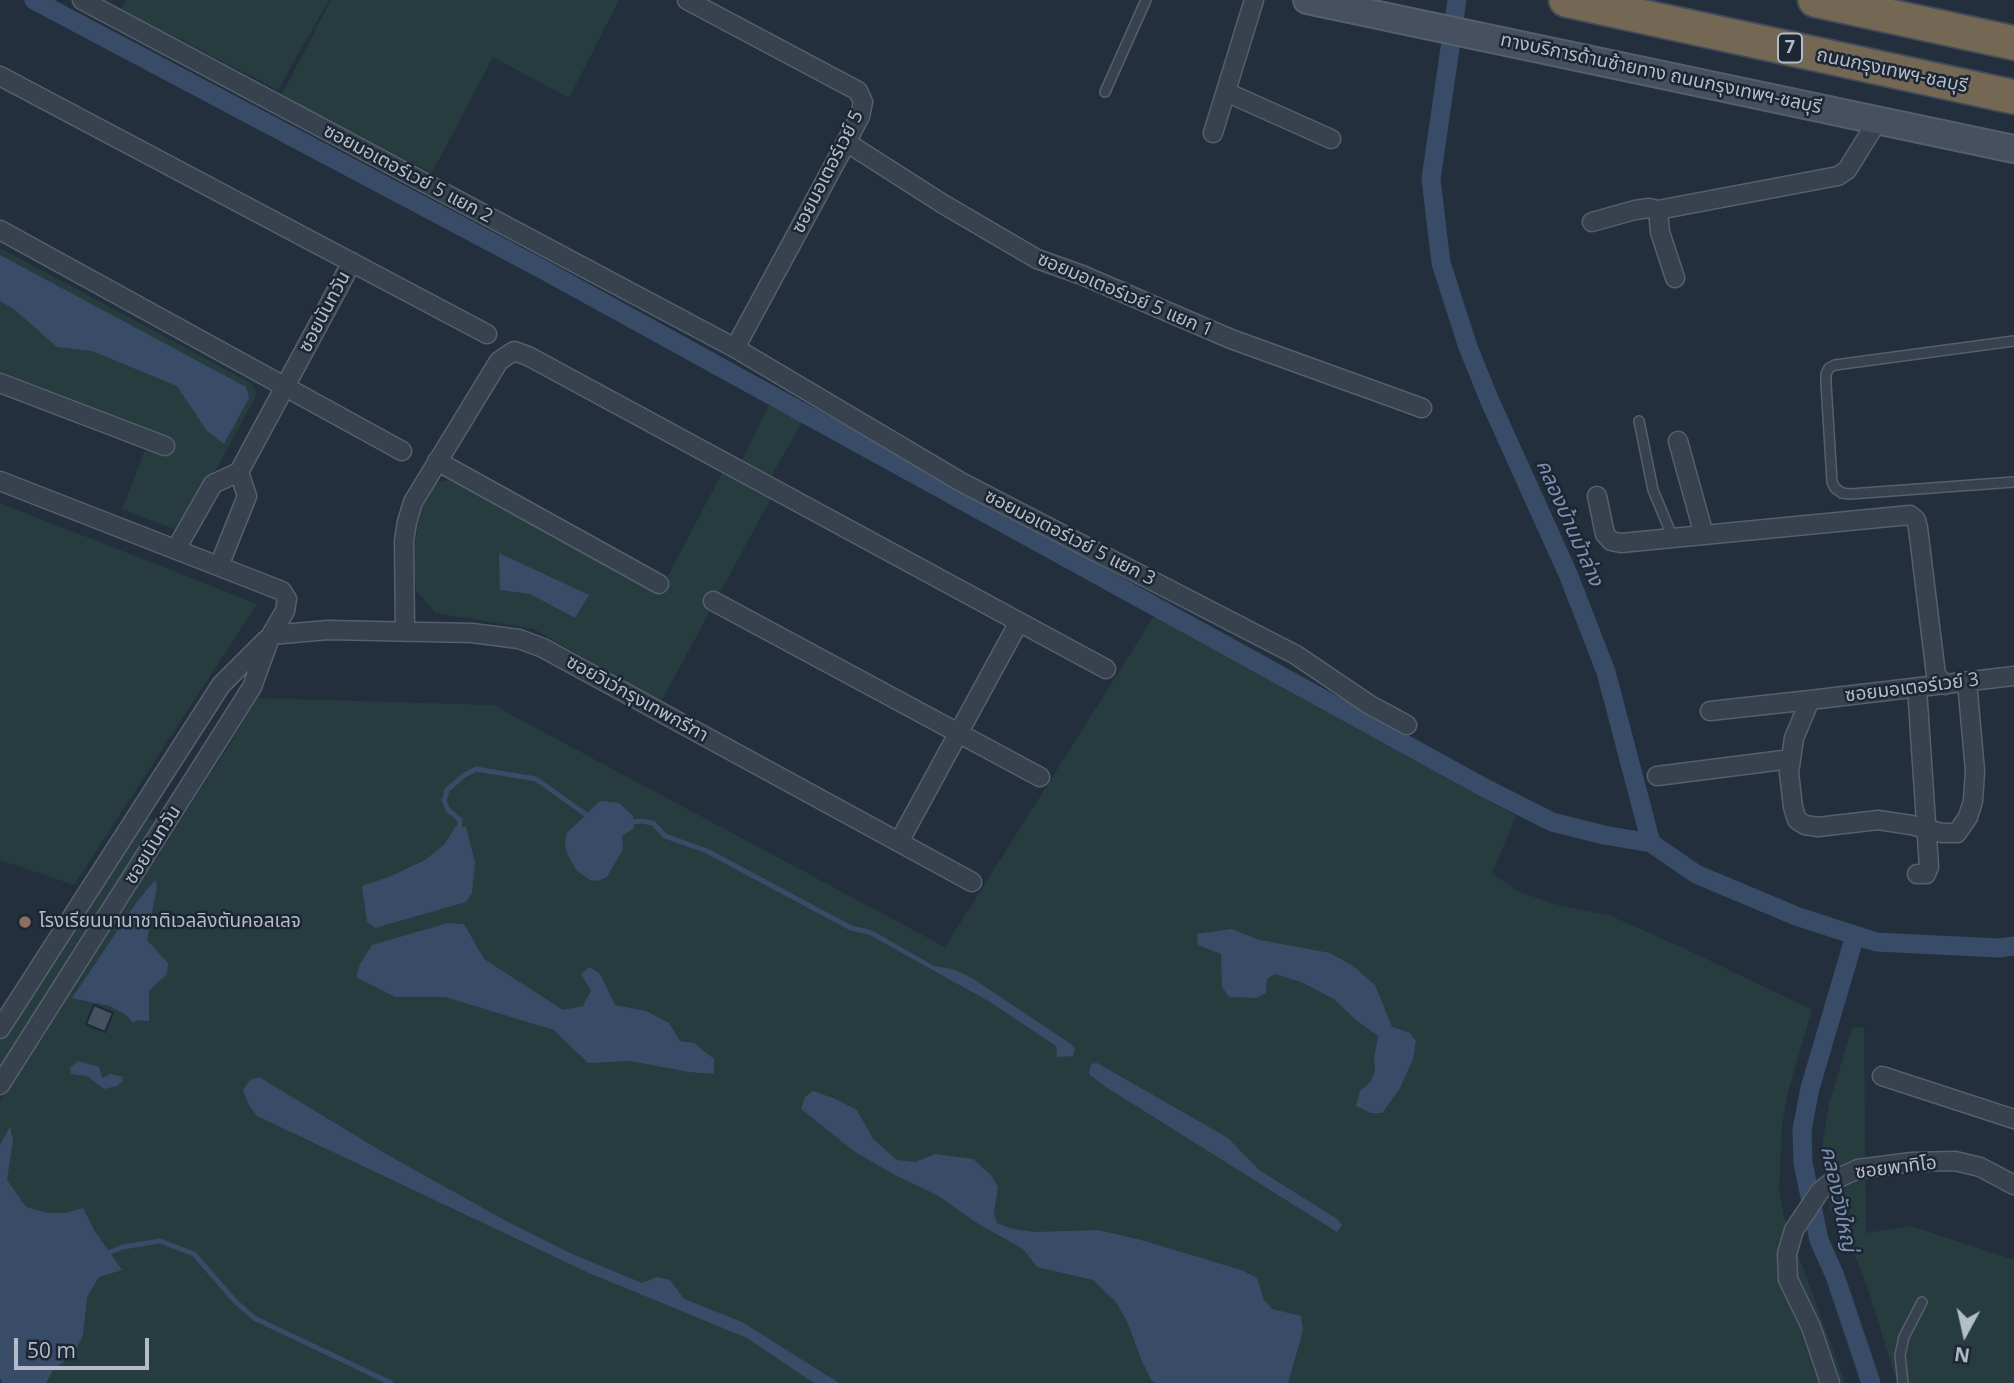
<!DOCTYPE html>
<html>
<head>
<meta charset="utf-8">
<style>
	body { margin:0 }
	#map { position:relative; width:2014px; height:1383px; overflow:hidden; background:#242f3e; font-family:"Open Sans",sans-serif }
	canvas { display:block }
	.north { position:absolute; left:1930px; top:1299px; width:70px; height:70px; -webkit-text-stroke:5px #1d2633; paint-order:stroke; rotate:188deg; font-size:19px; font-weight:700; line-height:28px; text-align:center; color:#b4bcc9 }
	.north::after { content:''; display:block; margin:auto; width:24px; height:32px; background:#b4bcc9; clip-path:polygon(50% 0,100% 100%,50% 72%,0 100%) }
	.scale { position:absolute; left:14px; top:1338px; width:135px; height:32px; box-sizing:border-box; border:4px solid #b4bcc9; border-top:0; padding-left:9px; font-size:21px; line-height:24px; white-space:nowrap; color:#b4bcc9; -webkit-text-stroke:5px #1d2633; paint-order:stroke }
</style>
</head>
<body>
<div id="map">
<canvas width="2014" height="1383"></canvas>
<div class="north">N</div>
<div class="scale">50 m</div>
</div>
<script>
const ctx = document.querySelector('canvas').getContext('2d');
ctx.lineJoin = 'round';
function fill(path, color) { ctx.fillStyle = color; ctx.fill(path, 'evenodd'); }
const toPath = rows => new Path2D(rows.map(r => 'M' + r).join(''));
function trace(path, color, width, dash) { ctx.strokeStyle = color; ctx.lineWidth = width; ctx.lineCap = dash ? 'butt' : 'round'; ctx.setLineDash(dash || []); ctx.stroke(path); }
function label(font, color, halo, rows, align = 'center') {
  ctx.font = font + ' "Open Sans","Noto Sans Thai",sans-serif'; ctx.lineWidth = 5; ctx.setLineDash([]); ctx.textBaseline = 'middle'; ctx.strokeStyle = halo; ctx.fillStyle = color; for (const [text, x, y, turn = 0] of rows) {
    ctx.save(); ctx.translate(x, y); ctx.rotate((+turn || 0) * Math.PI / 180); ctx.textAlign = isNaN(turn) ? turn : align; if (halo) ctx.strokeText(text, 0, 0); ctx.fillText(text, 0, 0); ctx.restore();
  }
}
const green = toPath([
	[126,0,329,0,278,90,120,9],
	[331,0,619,0,569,98,493,57,432,173,281,96],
	[0,248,251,383,257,394,218,466,174,529,122,509,151,435,0,376],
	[769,405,802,422,773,473,770,500,661,702,534,629,435,613,416,590,413,552,421,509,431,484,450,479,658,595,722,473,742,460],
	[0,503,257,604,74,885,0,860],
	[1154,616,1516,816,1492,873,1517,891,1561,906,1609,915,1694,953,1812,1010,1788,1092,1782,1124,1779,1191,1784,1216,1845,1383,0,1383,0,1101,228,747,256,698,493,705,945,947],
	[146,816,158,823,0,1067,0,1041],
	[1864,1027,1866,1233,1911,1226,2014,1260,2014,1383,1897,1383,1869,1292,1847,1236,1830,1210,1822,1147,1829,1104,1852,1028]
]);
const water = toPath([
	[0,255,246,387,249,398,224,444,207,431,177,386,92,351,57,347,15,310,0,301],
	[499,553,589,595,575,618,530,594,500,590],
	[600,801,619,803,633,816,634,828,622,836,623,849,607,877,598,881,590,880,577,871,567,853,565,843,567,833],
	[455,827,466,827,475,862,472,893,466,902,375,928,367,922,362,886,391,876,425,860,445,844],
	[155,880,157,886,147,940,168,963,167,974,149,991,149,1021,138,1020,133,1023,126,1015,110,1006,72,998,136,903],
	[448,923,464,924,484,959,563,1010,583,1006,591,991,581,974,590,967,600,974,615,1005,646,1011,669,1023,680,1041,694,1043,714,1059,714,1074,689,1072,631,1061,588,1063,554,1030,445,997,395,997,356,977,360,964,372,945],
	[859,929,873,931,934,966,953,969,972,978,1071,1044,1075,1049,1073,1056,1057,1057,1056,1046,990,1002],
	[1231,929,1260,940,1330,953,1353,966,1375,985,1392,1027,1410,1033,1416,1041,1413,1059,1399,1090,1382,1113,1371,1113,1356,1106,1360,1091,1371,1081,1375,1071,1374,1059,1378,1036,1356,1020,1334,999,1301,982,1275,974,1267,979,1266,993,1257,998,1229,997,1222,987,1221,954,1198,945,1197,934],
	[78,1061,99,1067,102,1078,110,1074,123,1077,122,1082,117,1086,104,1089,87,1076,71,1074,70,1068],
	[1097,1063,1228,1138,1259,1170,1337,1219,1342,1225,1337,1232,1106,1087,1089,1074,1091,1064],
	[259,1077,386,1154,506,1221,570,1253,642,1283,657,1277,670,1280,684,1299,742,1322,839,1383,814,1383,747,1338,589,1273,257,1116,249,1105,243,1090,250,1080],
	[813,1091,833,1098,857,1110,873,1139,897,1160,915,1162,935,1154,973,1159,991,1175,998,1187,994,1213,997,1223,1013,1229,1035,1232,1098,1230,1141,1240,1241,1270,1257,1278,1264,1300,1272,1309,1301,1316,1303,1331,1288,1383,1156,1383,1151,1380,1141,1359,1129,1326,1117,1303,1093,1280,1037,1267,1023,1249,977,1223,937,1195,895,1175,855,1152,801,1109,805,1097],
	[10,1127,13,1140,7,1180,26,1207,48,1213,66,1213,83,1208,94,1230,122,1270,99,1277,87,1297,83,1335,73,1355,53,1370,46,1383,3,1383,0,1378,0,1145]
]);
const stream = toPath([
	[630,822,641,821,653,823,665,836,707,851,851,928,868,932],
	[459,834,460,820,448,810,444,801,447,790,463,776,476,769,536,779,591,818],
	[105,1254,123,1247,160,1241,194,1254,235,1301,254,1318,391,1383]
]);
const canal = toPath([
	[34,0,542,269,1483,787,1552,822,1604,835,1651,843],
	[1457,0,1431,179,1441,263,1468,347,1489,399,1568,574,1606,672,1651,843,1696,874,1796,916,1876,942,1999,948,2014,946],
	[1854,939,1810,1088,1802,1130,1803,1163,1819,1240,1835,1276,1871,1383]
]);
const building = toPath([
	[94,1005,113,1013,105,1032,86,1024,94,1005]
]);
const lane = toPath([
	[1105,92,1146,0],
	[2014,341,1835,365,1829,368,1826,374,1826,383,1832,482,1835,488,1842,493,1850,494,2014,482],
	[1639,421,1653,490,1673,538],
	[1903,1383,1900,1355,1904,1337,1922,1302]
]);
const street = toPath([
	[82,0,735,348,961,482,1296,655,1370,705,1407,725],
	[687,0,858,91,863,102,860,116,841,152,735,348],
	[0,76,487,334],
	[1226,92,1331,139],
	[1213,133,1254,0],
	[846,142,943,204,1037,259,1082,275,1231,339,1422,408],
	[1592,222,1635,210,1649,208,1658,210],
	[0,230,402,451],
	[1675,278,1660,232,1658,210,1838,176,1847,170,1878,120],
	[0,383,165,446],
	[1678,441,1704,535],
	[437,461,659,584],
	[0,481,282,591,287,599,285,611,271,635,252,687,0,1085],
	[1597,496,1605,534,1611,541,1621,543,1910,515,1916,520,1918,528,1936,675,1945,685],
	[176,549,213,484,239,472,352,262],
	[219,566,247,496,239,472],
	[713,601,1040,777],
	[405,632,404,541,407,522,413,502,499,361,514,351,528,356,1106,669],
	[271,635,328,630,472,633,519,639,543,648,972,882],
	[1710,711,1810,700],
	[1791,759,1789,773,1793,807,1797,820,1805,825,1818,827,1878,820,1911,825,1942,833,1957,833,1968,817,1973,801,1975,771,1967,682],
	[1657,776,1791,759,1794,738,1810,700,2014,676],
	[899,842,1019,622],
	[1917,874,1926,874,1929,867,1917,688],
	[0,1029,221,685,266,640],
	[1882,1076,2014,1119],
	[1830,1383,1811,1327,1788,1279,1787,1254,1794,1230,1820,1191,1834,1180,1858,1169,1912,1162,1955,1161,1980,1167,2014,1185]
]);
const secondary = toPath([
	[1307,0,2014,149]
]);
const highway = toPath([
	[1566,0,2014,97],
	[1815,0,2014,43]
]);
const markers = [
	[25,922,7,"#8d6e63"]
];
const shields = [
	[1790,48,24]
];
const shieldNames = [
	["7",1790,48]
];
const streetNames = [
	["ถนนกรุงเทพฯ-ชลบุรี",1892,71,12],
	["ทางบริการด้านซ้ายทาง ถนนกรุงเทพฯ-ชลบุรี",1661,74,12],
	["ซอยมอเตอร์เวย์ 5",828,172,-63],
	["ซอยมอเตอร์เวย์ 5 แยก 2",408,174,28],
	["ซอยมอเตอร์เวย์ 5 แยก 1",1125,295,23],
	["ซอยนันทวัน",325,312,-62],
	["ซอยมอเตอร์เวย์ 5 แยก 3",1070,538,27],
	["ซอยมอเตอร์เวย์ 3",1912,688,-7],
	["ซอยวิเว่กรุงเทพกรีฑา",637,699,29],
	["ซอยนันทวัน",153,845,-58],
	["ซอยพาทิโอ",1896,1168,-7]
];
const poiNames = [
	["โรงเรียนนานาชาติเวลลิงตันคอลเลจ",39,922]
];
const waterNames = [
	["คลองบ้านม้าล่าง",1569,523,66],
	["คลองวังใหญ่",1838,1199,78]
];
fill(green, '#263c3f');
fill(water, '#394c67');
trace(stream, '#394c67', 5);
trace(canal, '#394c67', 19);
fill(building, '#455162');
trace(building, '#1f2835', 2);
trace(lane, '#565f6c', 12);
trace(street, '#565f6c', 21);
trace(secondary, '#565f6c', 30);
trace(highway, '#434c59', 37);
trace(lane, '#38414e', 9);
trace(street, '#38414e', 18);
trace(secondary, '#465061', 26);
trace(highway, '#746855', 33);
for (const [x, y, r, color] of markers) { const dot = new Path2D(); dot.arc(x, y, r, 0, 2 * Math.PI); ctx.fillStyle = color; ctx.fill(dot); trace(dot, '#1d2633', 2.5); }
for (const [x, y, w] of shields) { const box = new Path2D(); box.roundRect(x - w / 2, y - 14.5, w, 29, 5); ctx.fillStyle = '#1d2633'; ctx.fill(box); trace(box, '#b4bcc9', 2); }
label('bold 18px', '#b4bcc9', null, shieldNames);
label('19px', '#b4bcc9', '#1d2633', streetNames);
label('19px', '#b4bcc9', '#1d2633', poiNames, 'left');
label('italic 21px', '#7c92b1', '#1d2633', waterNames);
</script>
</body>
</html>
